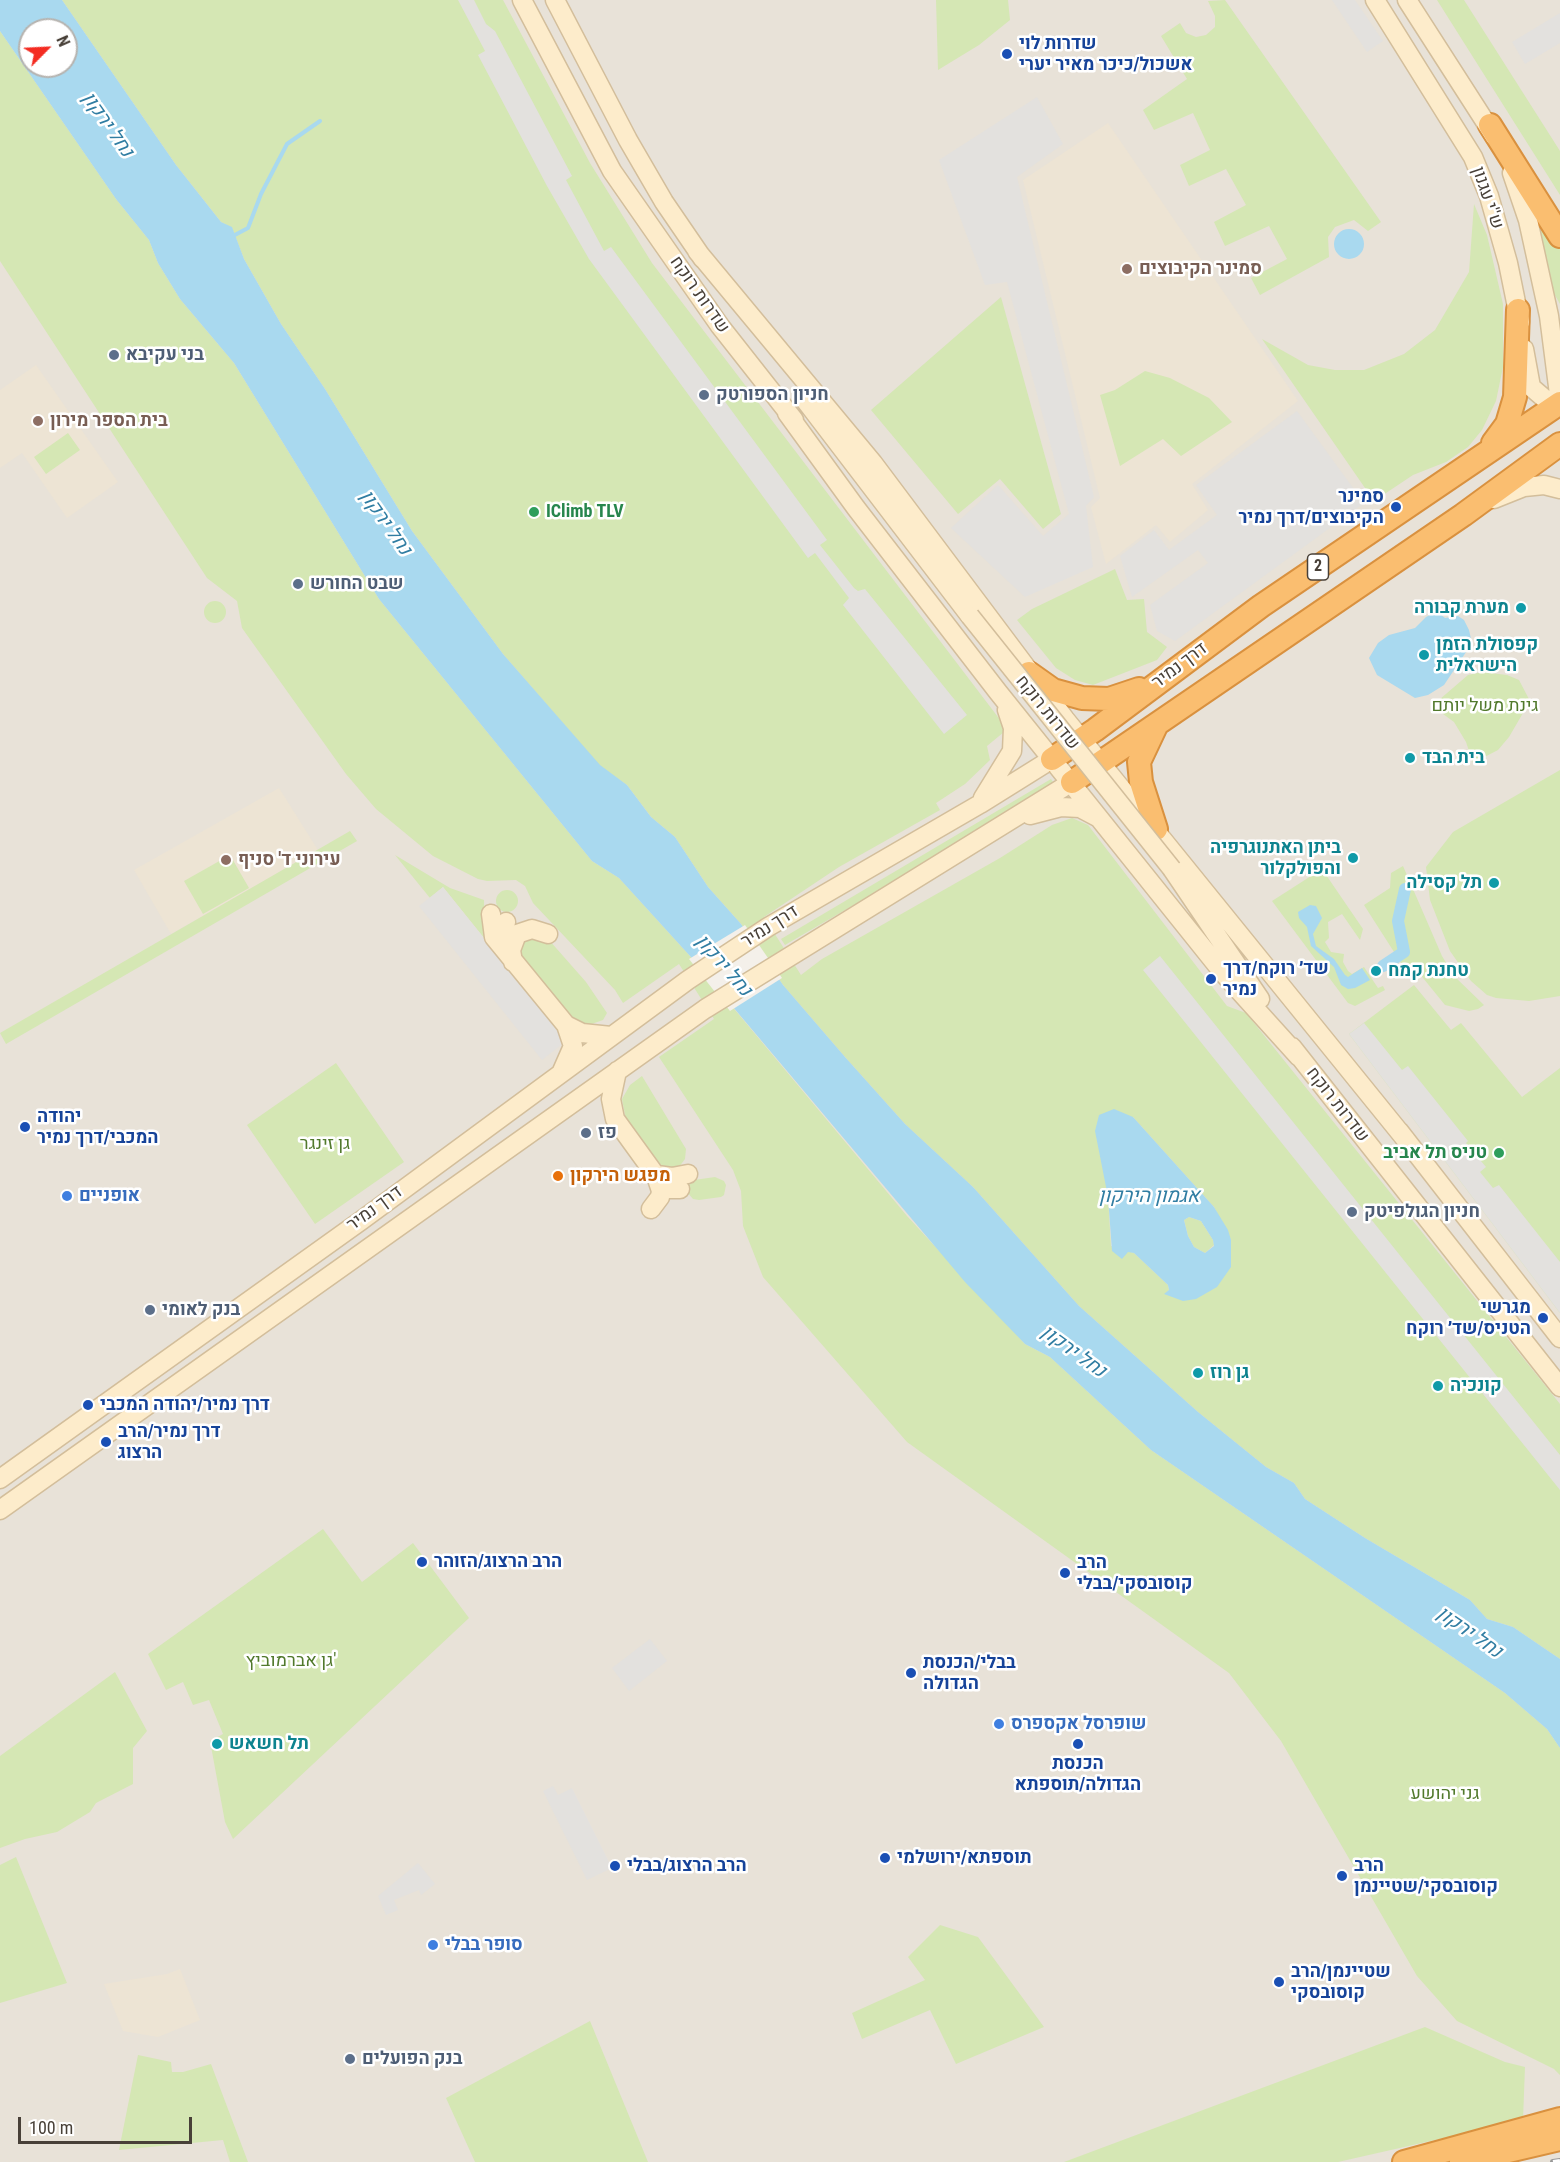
<!DOCTYPE html>
<html>
<head>
<meta charset="utf-8">
<style>
	body { margin:0 }
	#map { position:relative; width:1560px; height:2162px; overflow:hidden; background:#f4f0ea; font-family:"Roboto Condensed",sans-serif }
	canvas { display:block }
	.north { position:absolute; left:18px; top:18px; width:60px; height:60px; box-sizing:border-box; background:#fff; border:2px solid #b6b3af; border-radius:50%; rotate:66deg; font-size:16px; font-weight:700; line-height:24px; text-align:center; color:#484038 }
	.north::after { content:''; display:block; margin:auto; width:21px; height:27px; background:#f42c22; clip-path:polygon(50% 0,100% 100%,50% 72%,0 100%) }
	.scale { position:absolute; left:18px; top:2117px; width:174px; height:27px; box-sizing:border-box; border:3px solid #484038; border-top:0; padding-left:8px; font-size:18px; line-height:21px; white-space:nowrap; color:#484038; -webkit-text-stroke:4px #fff; paint-order:stroke }
</style>
</head>
<body>
<div id="map">
<canvas width="1560" height="2162"></canvas>
<div class="north">N</div>
<div class="scale">100 m</div>
</div>
<script>
const ctx = document.querySelector('canvas').getContext('2d');
ctx.lineJoin = 'round';
function fill(path, color) { ctx.fillStyle = color; ctx.fill(path, 'evenodd'); }
const toPath = rows => new Path2D(rows.map(r => 'M' + r).join(''));
function trace(path, color, width, dash) { ctx.strokeStyle = color; ctx.lineWidth = width; ctx.lineCap = dash ? 'butt' : 'round'; ctx.setLineDash(dash || []); ctx.stroke(path); }
function label(font, color, halo, rows, align = 'center') {
  ctx.font = font + ' "Roboto Condensed",Heebo,sans-serif'; ctx.lineWidth = 5; ctx.setLineDash([]); ctx.textBaseline = 'middle'; ctx.strokeStyle = halo; ctx.fillStyle = color; for (const [text, x, y, turn = 0] of rows) {
    ctx.save(); ctx.translate(x, y); ctx.rotate((+turn || 0) * Math.PI / 180); ctx.textAlign = isNaN(turn) ? turn : align; if (halo) ctx.strokeText(text, 0, 0); ctx.fillText(text, 0, 0); ctx.restore();
  }
}
const residential = toPath([
	[0,0,1560,0,1560,2162,0,2162],
	[30,30,66,30,66,66,30,66]
]);
const education = toPath([
	[1108,123,1298,401,1192,484,1208,510,1170,542,1156,525,1106,564,1091,507,1100,498,1023,180],
	[36,365,118,482,67,518,22,453,0,468,0,390],
	[279,788,318,850,171,934,134,870],
	[180,1969,200,2020,158,2037,123,2031,104,1984,167,1974]
]);
const green = toPath([
	[62,0,503,0,590,163,652,263,1001,721,1004,732,987,746,990,760,965,784,936,803,940,810,839,867,764,917,801,975,822,959,1000,858,1052,825,1072,818,1088,825,1227,1006,1246,1013,1560,1404,1560,1659,1513,1627,1487,1619,1470,1600,1365,1538,1305,1499,1294,1483,1266,1467,1198,1412,1079,1306,973,1187,905,1124,845,1057,783,985,741,924,708,887,675,837,651,817,627,785,600,766,503,654,412,531,325,389,281,324,244,259,232,228,221,222,176,165],
	[1133,1117,1214,1207,1231,1240,1165,1294,1169,1290,1168,1285,1134,1253,1111,1246,1108,1197],
	[936,0,1008,0,1010,20,979,45,938,70],
	[1225,0,1381,222,1368,231,1354,220,1335,227,1328,237,1329,257,1260,295,1251,278,1287,259,1269,226,1225,246,1214,222,1246,205,1226,169,1189,186,1180,165,1210,150,1193,113,1154,130,1143,110,1187,79,1161,36,1180,23,1186,33,1196,37,1206,35,1215,27,1215,16,1208,1],
	[1437,0,1464,0,1560,151,1560,195],
	[0,31,116,199,149,240,158,263,180,299,234,363,379,599,592,861,619,878,690,956,907,1216,1025,1344,1050,1357,1151,1450,1505,1693,1547,1729,1560,1748,1560,2075,1554,2069,1457,2021,1417,1976,1281,1741,1229,1673,907,1442,763,1277,743,1226,741,1191,733,1170,659,1057,714,1019,679,964,623,1003,615,990,533,903,525,886,516,880,487,881,478,879,433,856,376,809,346,774,242,628,237,601,207,578,0,261],
	[1523,182,1560,244,1560,304,1548,283],
	[1474,204,1487,235,1503,304,1503,367,1496,401,1482,430,1468,447,1446,462,1413,475,1374,501,1262,339,1308,365,1335,370,1364,370,1404,354,1435,330,1469,272],
	[1001,297,1061,514,1043,529,1000,479,958,514,871,410],
	[1145,371,1170,378,1209,398,1232,422,1181,456,1163,439,1120,466,1100,395,1115,390],
	[68,433,80,450,46,474,34,457],
	[1115,569,1127,600,1144,599,1147,632,1167,647,1157,660,1093,685,1075,680,1056,668,1017,620,1032,609],
	'204 612a11 11 0 1 1 22 0a11 11 0 1 1-22 0Z',
	[1482,672,1507,675,1519,680,1530,701,1509,737,1498,750,1473,763,1466,742,1454,722,1432,706,1468,675],
	[1560,770,1560,996,1529,1001,1496,998,1487,995,1471,981,1450,951,1430,900,1426,867,1453,832],
	[1051,779,1055,785,1015,811,785,945,781,939],
	[350,831,357,841,6,1044,0,1033],
	[230,855,249,888,203,914,184,881],
	[395,855,450,888,484,900,485,939,443,887,430,898],
	[1403,866,1442,956,1454,976,1484,1005,1478,1009,1469,1011,1445,1005,1419,973,1403,966,1364,905,1390,888,1391,873],
	[1322,869,1363,929,1360,940,1342,914,1328,922,1329,938,1325,942,1331,952,1344,954,1343,962,1348,971,1352,974,1364,967,1378,988,1383,986,1385,990,1355,1006,1348,1003,1272,901],
	'496 901a11 11 0 1 1 22 0a11 11 0 1 1-22 0Z',
	[521,937,549,940,586,982,607,1013,603,1020,583,1027,576,1025,524,963,518,951],
	[1414,985,1451,1030,1461,1023,1522,1097,1560,1068,1560,1313,1349,1034],
	[336,1063,404,1162,315,1224,247,1125],
	[642,1076,686,1149,685,1159,679,1167,671,1170,661,1165,626,1120,622,1099,630,1085],
	[715,1177,724,1181,726,1185,724,1195,721,1197,699,1200,693,1199,687,1192,687,1187,694,1180],
	[1189,1217,1201,1221,1213,1240,1214,1245,1205,1253,1194,1247,1188,1236,1184,1220],
	[323,1529,362,1582,413,1543,469,1618,233,1839,225,1822,210,1741,223,1734,209,1700,193,1705,183,1682,166,1690,148,1654],
	[115,1672,147,1731,133,1748,133,1784,96,1803,90,1812,57,1832,25,1839,0,1848,0,1756],
	[16,1857,67,1983,0,2003,0,1865],
	[940,1925,978,1937,1044,2027,956,2064,930,2010,862,2039,852,2013,925,1980,908,1957],
	[590,2021,648,2162,475,2162,446,2098],
	[1425,2027,1505,2062,1525,2067,1523,2120,1338,2162,1064,2162],
	[138,2055,171,2062,172,2072,183,2072,211,2064,248,2162,230,2162,223,2140,119,2150]
]);
const parking = toPath([
	[458,0,474,0,486,24,495,31,572,176,566,180,604,251,611,247,827,540,820,545,854,588,858,591,865,589,967,715,944,734,843,605,849,598,815,553,808,558,589,259,547,186,478,55,485,51],
	[1332,0,1355,0,1383,41,1367,52],
	[1560,13,1560,43,1525,64,1512,42],
	[1037,97,1063,144,1017,177,1094,497,1086,506,1093,567,1025,597,951,528,998,485,1043,536,1069,514,1007,282,985,285,939,160],
	[1297,411,1364,503,1175,641,1157,631,1150,605,1208,563,1198,550,1132,597,1120,556,1154,530,1169,550,1217,515,1196,485],
	[443,887,566,1041,542,1060,419,906],
	[1160,956,1560,1455,1560,1490,1143,970],
	[1364,1023,1402,1070,1408,1066,1468,1141,1466,1143,1486,1167,1480,1172,1493,1188,1499,1185,1560,1262,1560,1313,1349,1034],
	[650,1639,667,1661,629,1691,612,1668],
	[553,1786,558,1795,572,1788,612,1868,587,1880,543,1791],
	[418,1863,435,1884,421,1895,419,1890,394,1900,398,1910,386,1915,378,1896]
]);
const water = toPath([
	[0,0,62,0,176,165,221,222,232,227,244,259,281,324,325,389,412,531,503,654,600,765,627,785,651,817,675,837,708,887,741,924,783,985,845,1057,905,1124,973,1187,1079,1306,1198,1412,1266,1467,1294,1483,1305,1499,1365,1538,1470,1600,1487,1619,1513,1627,1560,1659,1560,1748,1547,1729,1505,1693,1151,1450,1050,1357,1025,1344,965,1282,690,956,619,878,592,861,379,599,234,363,180,299,158,263,149,240,116,199,0,31],
	[30,30,66,30,66,66,30,66],
	'1334 244a15 15 0 1 1 30 0a15 15 0 1 1-30 0Z',
	[1434,613,1440,614,1445,618,1458,616,1464,620,1469,630,1472,643,1444,685,1428,695,1415,698,1377,675,1369,658,1378,643,1389,635,1415,628,1426,617],
	[1310,905,1316,906,1322,918,1313,934,1316,946,1334,959,1345,975,1348,977,1362,968,1370,980,1355,988,1348,989,1341,985,1334,967,1311,946,1307,927,1299,918,1298,912],
	[1114,1109,1133,1117,1214,1207,1228,1230,1231,1240,1231,1267,1217,1287,1196,1299,1183,1301,1164,1294,1169,1290,1168,1285,1134,1253,1128,1252,1122,1259,1112,1251,1108,1197,1095,1131,1099,1115],
	[1189,1217,1201,1221,1213,1240,1214,1246,1205,1253,1194,1247,1188,1236,1184,1220]
]);
const pier = toPath([
	[745,925,782,978,730,1011,689,959]
]);
const stream = toPath([
	[231,237,248,228,261,194,287,144,320,121]
]);
const canal = toPath([
	[1383,966,1404,952,1398,921,1405,889]
]);
const secondary = toPath([
	[522,0,612,171,720,326,794,420],
	[555,0,628,140,664,202,703,259],
	[1375,0,1473,157,1489,196,1508,263,1520,322],
	[1407,0,1495,137],
	[1512,173,1528,220,1549,316,1560,402],
	[697,251,873,463,1065,719,1406,1140],
	[1524,349,1531,387,1545,399,1560,403],
	[805,400,970,616],
	[787,413,856,508,998,692,1224,974,1299,1057],
	[1494,499,1524,487,1544,485,1560,489],
	[983,798,1012,751,1013,728,1007,710],
	[1030,815,1061,807,1080,808,1099,818],
	[1172,869,1260,999],
	[491,914,494,937,566,1025,573,1046,562,1071],
	[506,922,503,933,508,952],
	[513,962,511,950,517,934,532,929,548,934],
	[566,1025,582,1033,611,1036],
	[1292,1047,1560,1387],
	[617,1071,611,1099,615,1119,662,1184,668,1189,680,1189],
	[1399,1131,1560,1338],
	[657,1175,672,1177,688,1174],
	[651,1209,660,1197,661,1191,656,1176],
	[0,1479,362,1220,688,980,768,927,980,804,1052,759],
	[0,1510,705,1009,1072,782]
]);
const highway = toPath([
	[1490,125,1560,236],
	[1493,443,1507,424,1515,397,1518,310],
	[1029,673,1053,690,1082,698,1109,699,1139,689],
	[1156,726,1139,762,1141,782,1156,829],
	[1052,759,1095,730,1261,606,1560,403],
	[1072,782,1463,515,1560,444],
	[1404,2162,1560,2119],
	[1461,2162,1560,2139]
]);
const rail = toPath([
	[1553,2162,1560,2161]
]);
const secondaryBridge = toPath([
	[970,616,1172,869]
]);
const markers = [
	[1007,54,6,"#1a4fb4"],
	[1127,269,6,"#8d6e63"],
	[114,355,6,"#5c6f8a"],
	[704,395,6,"#5c6f8a"],
	[38,421,6,"#8d6e63"],
	[1396,507,6,"#1a4fb4"],
	[534,512,6,"#2e9e5b"],
	[298,584,6,"#5c6f8a"],
	[1521,608,6,"#0f9aa8"],
	[1424,655,6,"#0f9aa8"],
	[1410,758,6,"#0f9aa8"],
	[1353,858,6,"#0f9aa8"],
	[226,860,6,"#8d6e63"],
	[1494,883,6,"#0f9aa8"],
	[1376,971,6,"#0f9aa8"],
	[1211,979,6,"#1a4fb4"],
	[25,1127,6,"#1a4fb4"],
	[586,1133,6,"#5c6f8a"],
	[1499,1153,6,"#2e9e5b"],
	[558,1176,6,"#e8710a"],
	[67,1196,6,"#3f7fe0"],
	[1352,1212,6,"#5c6f8a"],
	[150,1310,6,"#5c6f8a"],
	[1543,1318,6,"#1a4fb4"],
	[1198,1373,6,"#0f9aa8"],
	[1438,1386,6,"#0f9aa8"],
	[88,1405,6,"#1a4fb4"],
	[106,1442,6,"#1a4fb4"],
	[422,1562,6,"#1a4fb4"],
	[1065,1573,6,"#1a4fb4"],
	[911,1673,6,"#1a4fb4"],
	[999,1724,6,"#3f7fe0"],
	[217,1744,6,"#0f9aa8"],
	[1078,1744,6,"#1a4fb4"],
	[885,1858,6,"#1a4fb4"],
	[615,1866,6,"#1a4fb4"],
	[1342,1876,6,"#1a4fb4"],
	[433,1945,6,"#3f7fe0"],
	[1279,1982,6,"#1a4fb4"],
	[350,2059,6,"#5c6f8a"]
];
const shields = [
	[1318,567,21]
];
const shieldNames = [
	["2",1318,567]
];
const transitNames = [
	["שדרות לוי",1019,44],
	["אשכול/כיכר מאיר יערי",1019,65],
	["סמינר",1384,497,"right"],
	["הקיבוצים/דרך נמיר",1384,518,"right"],
	["שד׳ רוקח/דרך",1223,969],
	["נמיר",1223,990],
	["יהודה",37,1117],
	["המכבי/דרך נמיר",37,1138],
	["מגרשי",1531,1308,"right"],
	["הטניס/שד׳ רוקח",1531,1329,"right"],
	["דרך נמיר/יהודה המכבי",100,1405],
	["דרך נמיר/הרב",118,1432],
	["הרצוג",118,1453],
	["הרב הרצוג/הזוהר",434,1562],
	["הרב",1077,1563],
	["קוסובסקי/בבלי",1077,1584],
	["בבלי/הכנסת",923,1663],
	["הגדולה",923,1684],
	["הכנסת",1078,1764,"center"],
	["הגדולה/תוספתא",1078,1785,"center"],
	["תוספתא/ירושלמי",897,1858],
	["הרב הרצוג/בבלי",627,1866],
	["הרב",1354,1866],
	["קוסובסקי/שטיינמן",1354,1887],
	["שטיינמן/הרב",1291,1972],
	["קוסובסקי",1291,1993]
];
const streetNames = [
	["ש''י עגנון",1487,198,71],
	["שדרות רוקח",699,295,55],
	["דרך נמיר",1180,666,-37],
	["שדרות רוקח",1047,713,51],
	["דרך נמיר",770,927,-32],
	["שדרות רוקח",1337,1105,52],
	["דרך נמיר",375,1209,-36]
];
const educationNames = [
	["סמינר הקיבוצים",1139,269],
	["בית הספר מירון",50,421],
	["עירוני ד' סניף",238,860]
];
const serviceNames = [
	["בני עקיבא",126,355],
	["חניון הספורטק",716,395],
	["שבט החורש",310,584],
	["פז",598,1133],
	["חניון הגולפיטק",1364,1212],
	["בנק לאומי",162,1310],
	["בנק הפועלים",362,2059]
];
const leisureNames = [
	["IClimb TLV",546,512],
	["טניס תל אביב",1487,1153,"right"]
];
const cultureNames = [
	["מערת קבורה",1509,608,"right"],
	["קפסולת הזמן",1436,645],
	["הישראלית",1436,666],
	["בית הבד",1422,758],
	["ביתן האתנוגרפיה",1341,848,"right"],
	["והפולקלור",1341,869,"right"],
	["תל קסילה",1482,883,"right"],
	["טחנת קמח",1388,971],
	["גן רוז",1210,1373],
	["קונכיה",1450,1386],
	["תל חשאש",229,1744]
];
const parkNames = [
	["גינת משל יותם",1485,706],
	["גן זינגר",325,1144],
	["גן אברמוביץ'",291,1661],
	["גני יהושע",1445,1794]
];
const foodNames = [
	["מפגש הירקון",570,1176]
];
const shopNames = [
	["אופניים",79,1196],
	["שופרסל אקספרס",1011,1724],
	["סופר בבלי",445,1945]
];
const waterNames = [
	["נחל ירקון",107,125,55],
	["נחל ירקון",385,523,55],
	["נחל ירקון",723,966,49],
	["אגמון הירקון",1149,1197],
	["נחל ירקון",1073,1352,36],
	["נחל ירקון",1469,1633,35]
];
fill(residential, '#e8e2d8');
fill(education, '#ede4d4');
fill(green, '#d5e7b4');
fill(parking, '#e3e1de');
fill(water, '#a9d9ef');
fill(pier, '#f4f0ea');
trace(stream, '#a9d9ef', 4);
trace(canal, '#a9d9ef', 12);
trace(secondary, '#d3be9b', 21);
trace(highway, '#d9913f', 26);
trace(secondary, '#fdeccb', 18);
trace(highway, '#fabe70', 22);
trace(rail, '#989898', 6);
trace(rail, '#fff', 4, [11]);
trace(secondaryBridge, '#d3be9b', 21, []);
trace(secondaryBridge, '#fdeccb', 18);
for (const [x, y, r, color] of markers) { const dot = new Path2D(); dot.arc(x, y, r, 0, 2 * Math.PI); ctx.fillStyle = color; ctx.fill(dot); trace(dot, '#fff', 2); }
for (const [x, y, w] of shields) { const box = new Path2D(); box.roundRect(x - w / 2, y - 13, w, 26, 4.5); ctx.fillStyle = '#fff'; ctx.fill(box); trace(box, '#484038', 1.5); }
label('bold 16px', '#484038', null, shieldNames);
label('bold 18px', '#164399', '#fff', transitNames, 'left');
label('18px', '#484038', '#fff', streetNames);
label('bold 18px', '#785e54', '#fff', educationNames, 'left');
label('bold 18px', '#4e5e75', '#fff', serviceNames, 'left');
label('bold 18px', '#27864d', '#fff', leisureNames, 'left');
label('bold 18px', '#0d838f', '#fff', cultureNames, 'left');
label('18px', '#51792c', '#fff', parkNames);
label('bold 18px', '#c56008', '#fff', foodNames, 'left');
label('bold 18px', '#366cbe', '#fff', shopNames, 'left');
label('italic 20px', '#307da2', '#fff', waterNames);
</script>
</body>
</html>
